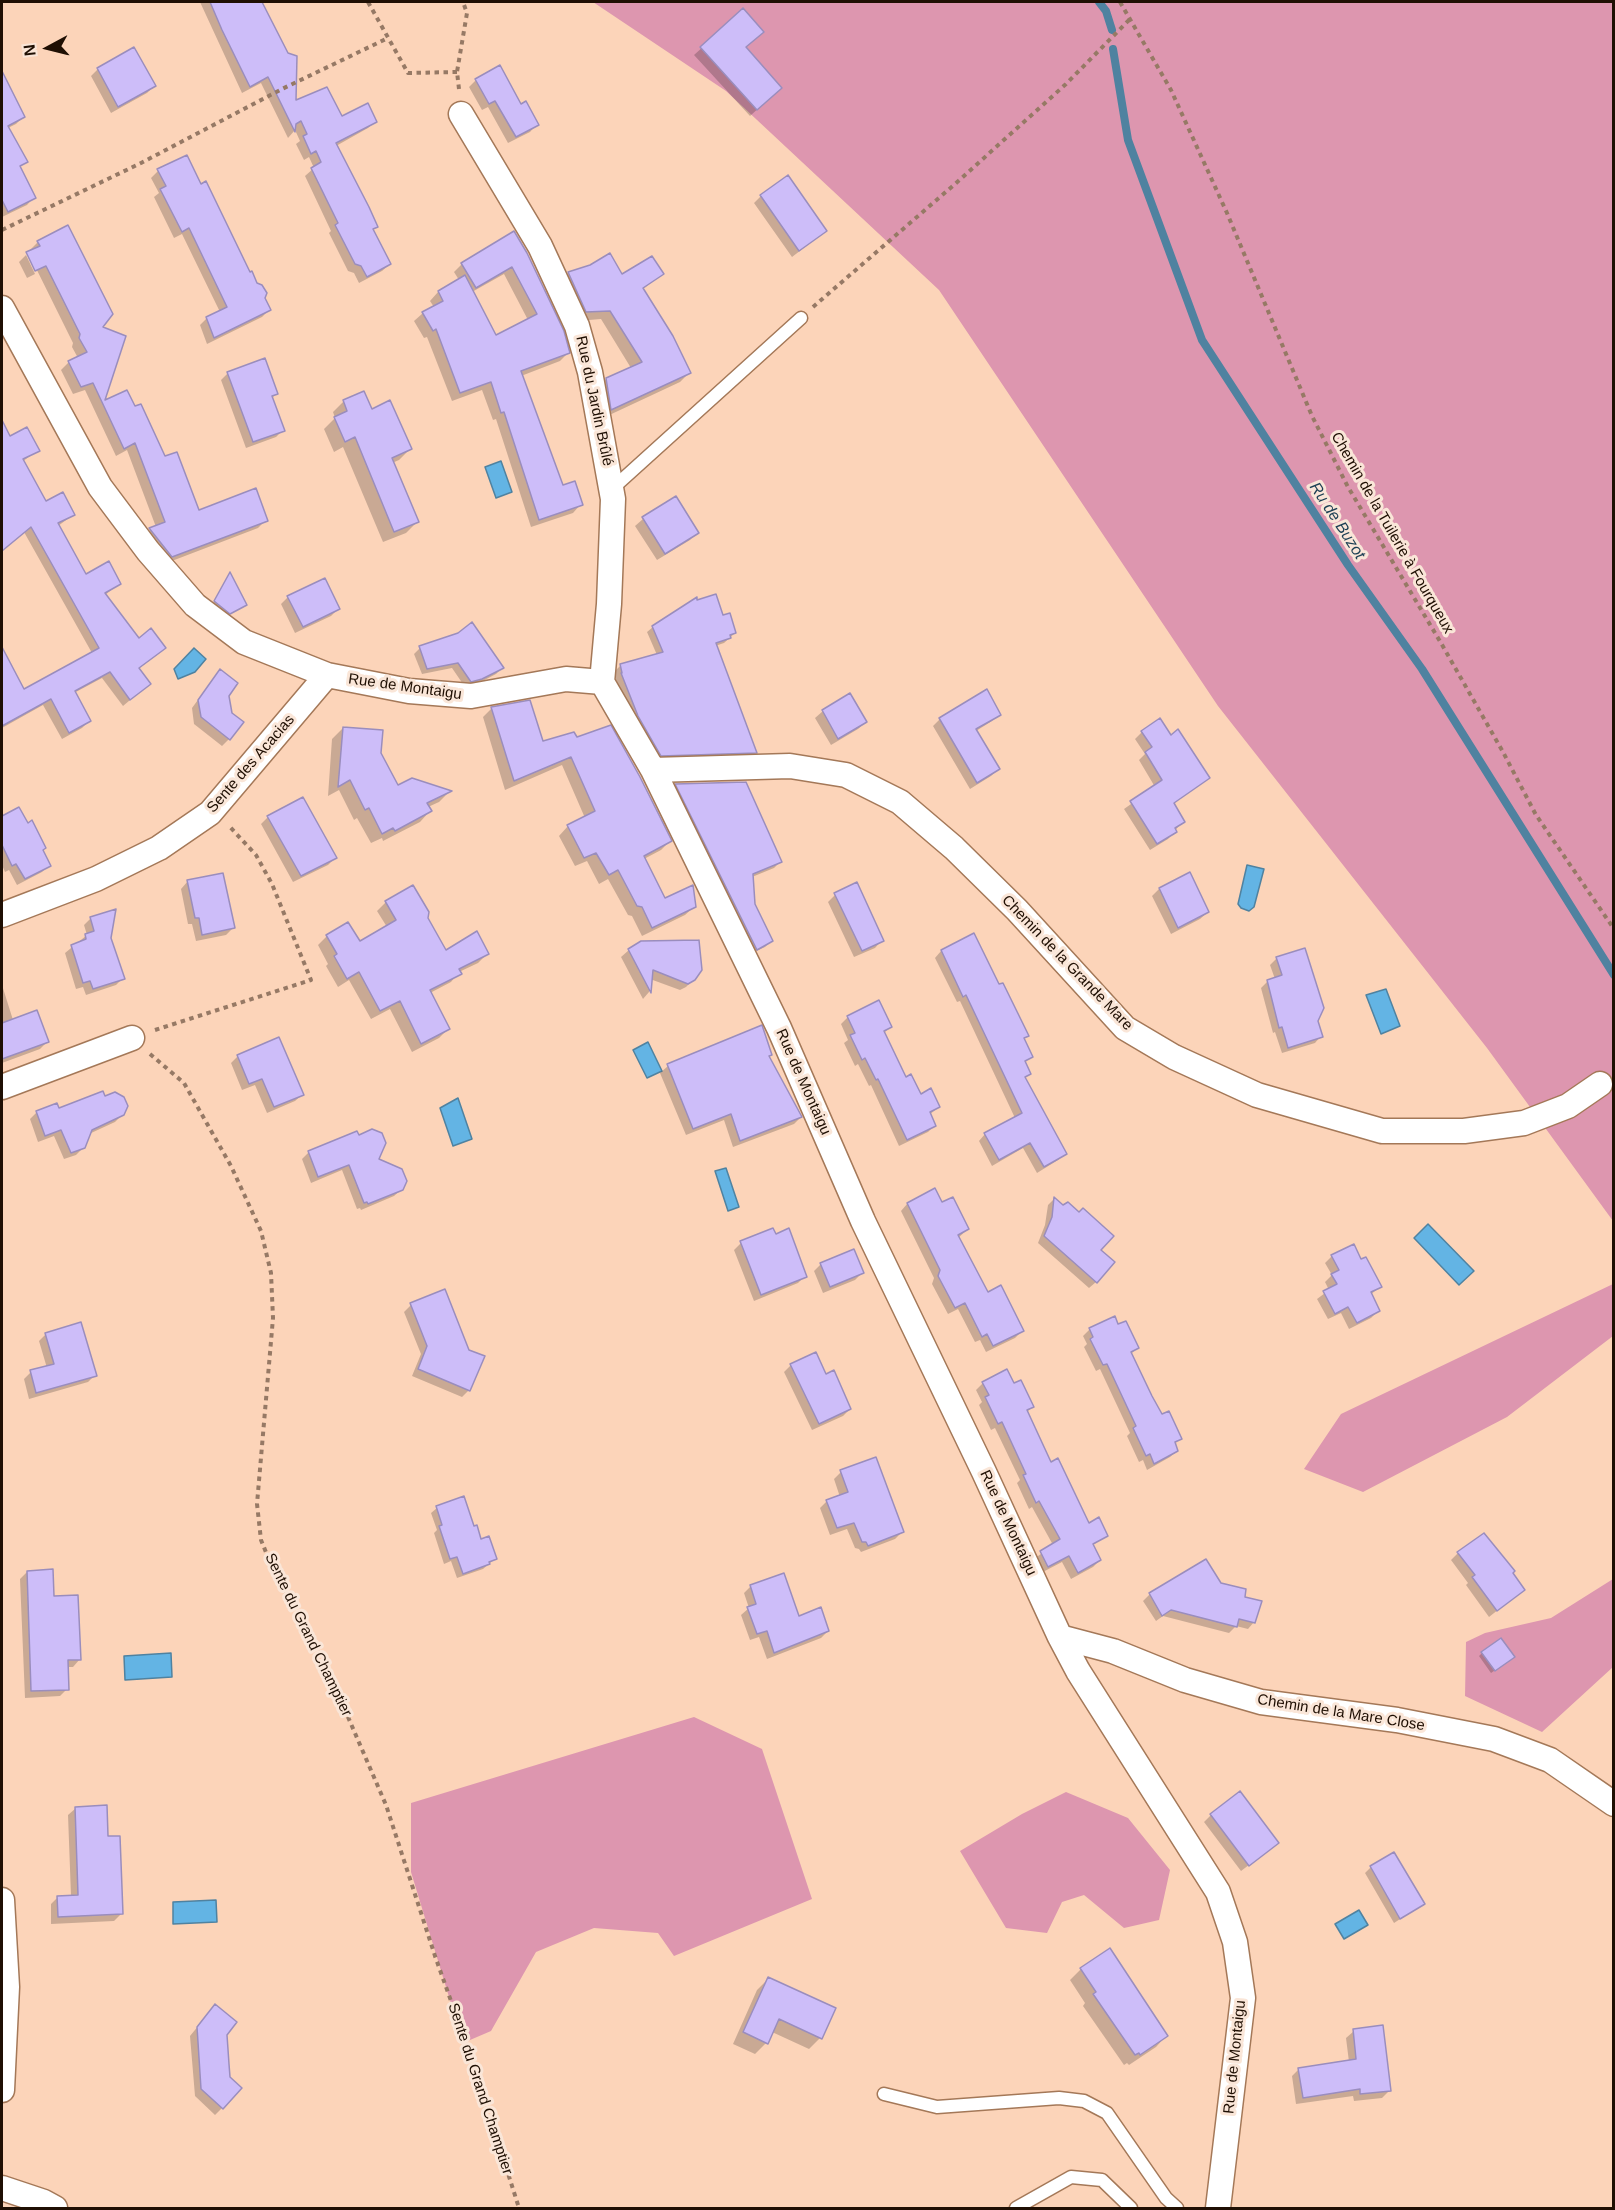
<!DOCTYPE html>
<html>
<head>
<meta charset="utf-8">
<style>
	body { margin:0 }
	#map { position:relative; width:1615px; height:2210px; overflow:hidden; background:#fcd4b9; font-family:Arial,sans-serif }
	canvas { display:block }
	.frame { position:absolute; inset:0; border:3px solid #1f0f03; pointer-events:none }
	.north { position:absolute; left:18px; top:18px; width:60px; height:60px; -webkit-text-stroke:4px #fae6d8; paint-order:stroke; rotate:263deg; font-size:16px; font-weight:700; line-height:24px; text-align:center; color:#1f0f03 }
	.north::after { content:''; display:block; margin:auto; width:21px; height:27px; background:#1f0f03; clip-path:polygon(50% 0,100% 100%,50% 72%,0 100%) }
</style>
</head>
<body>
<div id="map">
<canvas width="1615" height="2210"></canvas>
<div class="frame"></div>
<div class="north">N</div>
</div>
<script>
const ctx = document.querySelector('canvas').getContext('2d');
ctx.lineJoin = 'round';
function fill(path, color) { ctx.fillStyle = color; ctx.fill(path, 'evenodd'); }
const toPath = rows => new Path2D(rows.map(r => 'M' + r).join(''));
function trace(path, color, width, dash) { ctx.strokeStyle = color; ctx.lineWidth = width; ctx.lineCap = dash ? 'butt' : 'round'; ctx.setLineDash(dash || []); ctx.stroke(path); }
function label(font, color, halo, rows, align = 'center') {
  ctx.font = font + ' Arial,sans-serif'; ctx.lineWidth = 6; ctx.setLineDash([]); ctx.textBaseline = 'middle'; ctx.strokeStyle = halo; ctx.fillStyle = color; for (const [text, x, y, turn = 0] of rows) {
    ctx.save(); ctx.translate(x, y); ctx.rotate((+turn || 0) * Math.PI / 180); ctx.textAlign = isNaN(turn) ? turn : align; if (halo) ctx.strokeText(text, 0, 0); ctx.fillText(text, 0, 0); ctx.restore();
  }
}
const green = toPath([
	[593,2,1613,2,1613,1221,1487,1048,1218,706,939,290,726,91],
	[1613,1284,1613,1336,1507,1417,1363,1492,1304,1469,1341,1414],
	[1613,1579,1613,1667,1542,1732,1465,1696,1466,1642,1485,1633,1551,1618],
	[694,1717,762,1749,812,1899,674,1956,658,1933,594,1928,536,1952,491,2031,463,2043,411,1872,411,1803],
	[1066,1792,1128,1818,1170,1870,1159,1920,1124,1928,1084,1895,1062,1902,1047,1933,1006,1928,960,1851,1022,1814]
]);
const water = toPath([
	[501,461,512,492,496,498,485,467,501,461],
	[194,648,206,659,195,672,178,679,174,669,194,648],
	[1247,865,1264,869,1254,907,1249,911,1241,908,1238,904,1247,865],
	[1386,989,1400,1026,1381,1034,1366,995,1386,989],
	[648,1042,662,1071,647,1078,633,1050,648,1042],
	[458,1098,472,1139,453,1146,440,1108,458,1098],
	[726,1168,739,1207,728,1211,715,1171,726,1168],
	[1428,1224,1474,1271,1459,1285,1414,1238,1428,1224],
	[171,1653,172,1677,125,1680,124,1656,171,1653],
	[216,1900,217,1922,173,1924,173,1902,216,1900],
	[1359,1910,1368,1925,1344,1939,1335,1924,1359,1910]
]);
const shadow = toPath([
	[200,2,260,2,287,55,295,103,341,118,375,121,368,128,336,146,376,226,372,230,390,264,382,271,359,283,354,273,348,271,329,233,331,231,305,176,314,168,309,157,304,160,296,144,300,141,295,130,288,138,261,83,242,93],
	[743,11,745,48,773,95,750,116,694,55],
	[98,69,154,86,147,93,111,113,91,76],
	[3,76,23,117,16,124,8,128,26,162,19,168,34,197,27,205,2,217],
	[476,80,521,106,537,124,530,132,508,143,488,107,482,110,469,87],
	[158,171,200,186,269,310,262,317,207,344,200,325,207,318,220,312,182,234,174,238,154,197,159,193,151,178],
	[761,196,826,231,792,257,754,203],
	[514,233,568,353,560,361,521,376,562,487,581,504,573,513,531,527,496,419,493,420,482,390,452,401,427,337,424,338,414,321,423,313,434,307,430,301,438,292,459,280,454,272,462,264],
	[504,274,528,320,496,337,472,292],
	[38,242,100,328,102,402,164,458,198,512,266,520,258,528,164,564,142,537,150,530,156,527,127,450,116,456,85,390,73,394,61,370,69,362,78,358,72,347,73,343,29,254,26,254,31,252,30,250],
	[26,255,35,274,27,278,19,262],
	[591,266,622,277,662,274,642,290,689,373,680,382,603,418,597,388,606,379,631,368,601,319,577,321,560,282,568,273],
	[228,373,277,393,272,398,283,430,276,437,246,448,221,380],
	[344,401,371,411,410,449,399,460,392,463,417,522,406,533,383,542,343,447,334,452,324,429,335,418,333,412],
	[2,423,10,438,38,450,22,462,45,503,73,515,58,526,85,576,120,583,105,595,139,641,157,655,138,669,149,684,123,706,102,678,74,693,89,721,82,728,62,739,43,705,2,728,2,672,11,666,24,691,92,653,24,532,2,551],
	[675,498,697,532,690,540,657,560,635,526,643,519],
	[229,575,245,605,226,616,212,605],
	[288,597,338,609,331,616,295,633,281,604],
	[653,627,735,633,724,643,715,646,756,752,750,758,655,760,633,721,616,680,615,671,621,665,657,655,647,632],
	[420,648,502,668,496,674,475,685,465,687,452,668,422,674,414,654],
	[214,678,228,695,229,739,222,746,194,724,192,708],
	[492,708,542,743,574,734,670,841,661,850,644,859,665,900,695,906,685,915,642,936,632,916,628,915,608,879,599,884,587,861,575,866,559,836,568,826,585,818,562,765,505,790,483,717],
	[823,711,866,722,858,729,831,745,815,718],
	[999,714,992,721,976,731,998,769,991,776,970,789,933,726,940,719],
	[343,728,379,754,397,787,449,792,439,802,428,807,430,811,420,822,383,841,382,838,371,843,357,818,354,820,339,790,328,796,332,739],
	[1142,732,1170,737,1209,777,1173,804,1183,821,1168,839,1150,850,1124,809,1155,787,1139,760,1145,754,1135,739],
	[676,785,780,862,774,868,752,877,754,905,771,941,765,947,750,954,670,791],
	[18,809,49,865,42,872,17,885,9,870,5,872,2,865,2,818],
	[268,817,335,858,328,865,293,882,261,824],
	[1189,874,1208,912,1200,919,1171,934,1152,896,1159,889],
	[188,881,233,928,226,935,196,941,192,924,188,924,181,889],
	[835,895,882,940,875,948,854,957,828,902],
	[386,902,426,918,446,952,487,954,478,963,459,972,451,982,430,993,448,1029,439,1038,412,1052,390,1009,371,1019,349,980,338,987,326,966,328,964,318,945,327,936,359,943,387,927,377,911],
	[91,918,109,938,123,978,116,985,86,995,83,987,76,989,65,953,87,935,84,925],
	[629,950,694,979,686,987,680,990,650,979,649,992,643,999,621,957],
	[941,951,998,986,1027,1035,1023,1040,1031,1056,1025,1063,1029,1073,1024,1078,1065,1154,1058,1160,1037,1173,1023,1148,992,1166,979,1141,985,1134,1015,1118,960,1001,957,1002,935,958],
	[1277,958,1316,1020,1321,1036,1315,1043,1282,1053,1275,1032,1273,1033,1261,988,1267,982,1275,979,1270,965],
	[2,985,13,1020,48,1041,40,1049,2,1063],
	[848,1017,890,1027,883,1034,906,1079,920,1096,939,1107,929,1115,935,1125,928,1132,899,1146,871,1085,869,1086,858,1064,855,1066,844,1043,848,1040,841,1024],
	[761,1027,768,1057,801,1117,794,1124,733,1147,724,1120,686,1135,660,1073,668,1066],
	[238,1056,303,1094,295,1101,267,1113,255,1085,242,1090,231,1063],
	[104,1098,123,1114,115,1122,89,1134,84,1147,76,1155,64,1159,54,1136,38,1142,30,1119,37,1112,58,1110],
	[309,1152,377,1159,402,1189,394,1196,361,1210,360,1208,357,1209,342,1170,311,1183,302,1159],
	[934,1190,942,1204,968,1229,958,1238,987,1294,1022,1331,1015,1338,986,1352,980,1340,975,1342,958,1309,948,1314,932,1284,934,1278,901,1211,907,1204],
	[1054,1199,1063,1207,1099,1250,1096,1282,1089,1288,1038,1243,1045,1225,1048,1205],
	[741,1243,805,1276,798,1283,754,1301,734,1250],
	[1332,1256,1361,1261,1380,1287,1370,1295,1378,1311,1371,1318,1349,1329,1341,1313,1328,1319,1317,1299,1329,1290,1325,1282,1332,1275,1325,1263],
	[821,1264,862,1273,855,1280,823,1293,814,1271],
	[411,1305,468,1351,469,1390,462,1397,412,1376,421,1354,404,1312],
	[1117,1326,1137,1348,1131,1354,1161,1416,1180,1438,1174,1445,1177,1451,1170,1457,1147,1470,1143,1460,1139,1462,1127,1436,1130,1433,1100,1369,1096,1371,1084,1347,1087,1344,1083,1336,1090,1329],
	[46,1334,95,1375,88,1382,29,1399,24,1379,31,1372,47,1368,39,1341],
	[791,1365,826,1376,850,1409,843,1416,812,1430,784,1372],
	[983,1383,1013,1385,1032,1407,1027,1412,1051,1464,1089,1525,1106,1535,1092,1546,1100,1560,1093,1567,1071,1579,1062,1562,1041,1573,1034,1559,1053,1545,1032,1507,1029,1509,1017,1483,1020,1480,995,1428,991,1430,979,1405,982,1402,976,1390],
	[841,1472,902,1532,895,1539,861,1552,859,1549,855,1548,847,1529,830,1535,820,1508,827,1501,840,1497,834,1479],
	[437,1508,473,1528,480,1541,496,1558,483,1569,457,1578,451,1561,444,1564,434,1533,437,1530,431,1513],
	[1458,1553,1523,1590,1489,1617,1466,1585,1468,1583,1451,1560],
	[1206,1561,1220,1584,1243,1598,1254,1622,1248,1629,1236,1626,1229,1633,1163,1616,1156,1621,1143,1601,1150,1594],
	[27,1572,53,1598,80,1659,73,1667,67,1667,67,1689,60,1696,25,1698,20,1579],
	[751,1586,798,1618,828,1631,821,1638,767,1659,759,1637,750,1640,741,1615,749,1608,744,1593],
	[1482,1653,1510,1660,1491,1673,1479,1656],
	[76,1808,107,1838,121,1914,114,1921,51,1924,51,1904,58,1897,71,1896,68,1815],
	[1211,1815,1270,1849,1241,1871,1204,1822],
	[1371,1867,1423,1904,1394,1923,1365,1873],
	[1081,1969,1166,2036,1156,2047,1129,2065,1127,2063,1124,2065,1083,2006,1085,2003,1070,1980],
	[768,1979,820,2038,809,2049,772,2032,766,2043,755,2054,733,2044,757,1990],
	[208,2014,222,2108,215,2115,195,2096,190,2036],
	[1354,2031,1390,2090,1382,2098,1354,2101,1353,2096,1296,2104,1292,2076,1299,2069,1349,2062,1346,2038]
]);
const stream = toPath([
	[1099,2,1106,11,1112,30],
	[1113,49,1128,140,1202,340,1348,565,1422,669,1614,975]
]);
const building = toPath([
	[210,2,262,2,288,53,297,56,296,100,327,87,342,116,368,103,377,122,336,143,369,207,378,227,373,229,391,264,367,277,361,266,355,264,335,225,338,223,311,168,321,162,316,151,311,154,303,136,307,134,301,121,296,124,295,132,268,77,250,87,222,30,210,2],
	[743,8,764,32,746,47,782,88,757,110,700,47,743,8],
	[134,47,156,86,118,107,97,68,134,47],
	[500,65,521,104,526,101,539,125,516,137,495,101,489,104,475,79,500,65],
	[2,71,25,117,8,126,28,162,20,166,36,198,8,212,2,200,2,71],
	[187,155,201,184,206,181,250,272,252,271,257,283,262,285,267,293,265,298,271,310,214,338,206,317,227,307,189,228,182,232,160,189,166,186,157,169,187,155],
	[788,175,827,231,799,251,760,195,788,175],
	[68,225,113,314,103,327,126,336,105,400,127,390,135,406,141,404,165,456,177,452,199,510,256,488,268,521,172,557,149,528,165,522,135,443,124,449,93,383,81,387,68,361,87,352,79,338,80,334,46,266,35,271,26,252,40,246,37,241,68,225],
	[514,231,527,253,564,331,570,353,521,371,563,485,575,481,583,505,539,520,504,412,501,413,491,382,460,393,436,329,433,331,422,312,443,301,438,291,465,275,496,335,537,314,512,267,476,288,461,263,514,231],
	[610,253,622,274,652,256,664,274,643,288,673,336,691,373,611,410,606,378,642,362,610,311,586,312,568,272,590,265,610,253],
	[265,358,278,394,272,396,285,431,253,442,227,372,265,358],
	[364,391,372,409,390,400,412,449,392,458,419,522,394,532,355,437,345,442,334,417,347,411,343,400,364,391],
	[2,420,10,436,27,427,40,451,23,459,46,501,63,492,75,515,58,523,86,574,109,561,121,584,105,593,139,638,151,628,166,648,139,668,151,684,130,700,110,672,75,691,91,721,69,733,51,699,2,726,2,647,24,689,99,648,31,527,2,551,2,420],
	[676,496,699,533,665,554,642,517,676,496],
	[230,572,247,605,230,614,214,601,230,572],
	[325,578,340,609,303,627,287,596,325,578],
	[716,594,723,615,730,613,736,633,730,635,731,638,716,643,757,753,661,756,638,716,621,673,622,673,620,664,663,652,652,626,697,597,697,600,716,594],
	[472,622,504,668,482,679,471,682,458,663,427,669,419,646,458,633,472,622],
	[220,669,238,683,229,696,232,713,244,722,230,740,201,717,198,700,220,669],
	[987,689,1001,715,976,729,1000,769,977,783,939,718,987,689],
	[850,693,867,722,838,739,822,710,850,693],
	[530,700,543,741,574,732,577,737,611,725,640,777,672,841,644,856,665,898,693,885,696,907,652,928,642,907,637,906,618,870,609,875,596,853,584,858,567,825,595,811,571,757,514,781,491,707,530,700],
	[1160,718,1171,735,1178,729,1210,778,1174,803,1185,822,1175,828,1177,832,1157,844,1130,801,1162,780,1145,752,1152,747,1141,731,1160,718],
	[343,727,383,730,381,753,398,785,412,778,452,791,427,803,432,811,395,831,393,828,382,834,369,808,365,810,350,780,338,787,343,727],
	[746,782,782,862,753,874,755,904,773,941,757,950,675,784,746,782],
	[303,797,337,858,301,876,267,816,303,797],
	[19,807,28,823,32,820,46,848,43,850,51,866,25,879,16,864,12,866,2,845,2,816,19,807],
	[1190,872,1209,912,1178,928,1159,888,1190,872],
	[223,873,235,928,202,935,199,918,195,918,187,880,223,873],
	[857,882,884,941,862,951,834,893,857,882],
	[413,885,429,912,428,918,446,950,477,931,489,954,459,969,462,974,430,990,450,1029,421,1044,400,1001,380,1011,359,972,347,979,334,956,337,954,326,935,348,922,360,941,396,920,385,901,413,885],
	[116,909,111,938,125,979,93,989,90,981,83,983,71,945,86,939,85,934,94,931,90,917,116,909],
	[974,933,999,984,1003,983,1029,1036,1024,1038,1033,1057,1025,1061,1031,1074,1025,1077,1067,1154,1044,1167,1030,1143,999,1160,984,1133,1022,1113,966,995,963,997,941,950,974,933],
	[699,940,702,970,695,980,688,984,653,970,651,993,628,949,641,941,699,940],
	[1305,948,1324,1008,1318,1021,1323,1037,1288,1048,1282,1027,1279,1028,1267,980,1282,975,1276,957,1305,948],
	[879,1000,892,1027,884,1031,906,1077,911,1074,921,1094,931,1088,940,1107,930,1112,936,1126,907,1140,878,1079,876,1080,865,1058,862,1060,850,1035,855,1033,847,1016,879,1000],
	[37,1010,49,1042,2,1059,2,1023,37,1010],
	[762,1025,772,1055,769,1056,802,1117,740,1141,731,1114,693,1129,667,1064,762,1025],
	[279,1037,304,1095,274,1107,262,1079,249,1084,237,1055,279,1037],
	[103,1091,105,1096,115,1092,124,1097,128,1106,124,1115,92,1130,85,1148,71,1153,61,1130,45,1136,36,1111,57,1103,59,1108,103,1091],
	[372,1129,382,1133,386,1143,379,1159,402,1169,407,1181,403,1190,368,1204,367,1202,364,1203,349,1165,318,1177,308,1151,357,1131,359,1135,372,1129],
	[935,1188,942,1202,953,1197,969,1229,958,1235,988,1292,1001,1285,1024,1331,993,1346,987,1334,982,1337,965,1303,955,1308,938,1276,940,1270,907,1203,935,1188],
	[1054,1197,1063,1205,1068,1202,1079,1212,1083,1208,1114,1236,1101,1250,1115,1262,1097,1283,1044,1236,1052,1217,1054,1197],
	[773,1228,776,1234,789,1228,807,1277,761,1295,740,1241,773,1228],
	[1354,1244,1361,1259,1366,1257,1382,1287,1371,1292,1380,1311,1357,1323,1348,1307,1335,1314,1323,1291,1337,1284,1331,1274,1339,1270,1331,1255,1354,1244],
	[854,1249,864,1273,830,1287,820,1263,854,1249],
	[445,1289,469,1350,485,1356,470,1391,418,1369,427,1346,410,1303,445,1289],
	[1115,1316,1118,1324,1126,1321,1139,1348,1131,1352,1152,1396,1162,1414,1169,1411,1182,1439,1175,1442,1178,1451,1154,1464,1150,1454,1146,1456,1133,1428,1136,1426,1107,1364,1103,1365,1090,1339,1093,1337,1089,1328,1115,1316],
	[81,1322,97,1376,36,1393,30,1370,54,1364,45,1333,81,1322],
	[816,1352,826,1374,834,1370,851,1409,819,1424,790,1364,816,1352],
	[1007,1369,1014,1383,1021,1380,1034,1407,1027,1410,1051,1462,1058,1458,1089,1523,1099,1517,1108,1536,1093,1544,1101,1560,1078,1573,1069,1556,1048,1567,1040,1551,1060,1539,1039,1501,1036,1503,1023,1475,1026,1474,1002,1422,998,1424,985,1397,989,1395,982,1382,1007,1369],
	[876,1457,904,1532,868,1546,866,1542,862,1542,854,1523,837,1528,826,1500,848,1492,840,1470,876,1457],
	[464,1496,474,1526,477,1525,481,1539,489,1536,497,1559,489,1562,490,1564,463,1574,457,1557,450,1559,439,1526,442,1525,436,1506,464,1496],
	[1484,1533,1515,1571,1513,1573,1525,1590,1497,1611,1472,1577,1475,1575,1457,1552,1484,1533],
	[1206,1559,1221,1583,1246,1589,1245,1597,1262,1601,1255,1623,1239,1619,1237,1627,1171,1610,1162,1616,1149,1593,1206,1559],
	[53,1569,54,1596,78,1595,81,1660,68,1660,69,1690,31,1691,27,1571,53,1569],
	[784,1573,799,1616,821,1607,829,1631,774,1653,767,1631,757,1634,747,1607,756,1604,750,1585,784,1573],
	[1501,1638,1515,1657,1495,1671,1481,1652,1501,1638],
	[1240,1791,1279,1843,1249,1866,1210,1814,1240,1791],
	[107,1805,108,1836,120,1836,123,1914,58,1917,57,1896,78,1895,75,1807,107,1805],
	[1394,1852,1425,1904,1400,1919,1370,1866,1394,1852],
	[1110,1948,1168,2036,1140,2055,1139,2053,1135,2055,1093,1994,1096,1992,1080,1968,1110,1948],
	[768,1977,836,2008,822,2039,779,2019,768,2044,743,2032,768,1977],
	[215,2004,237,2022,227,2035,229,2064,230,2077,242,2088,223,2109,201,2089,197,2027,215,2004],
	[1383,2025,1391,2091,1360,2094,1360,2089,1303,2098,1298,2068,1356,2059,1353,2029,1383,2025]
]);
const path = toPath([
	[368,2,408,73,457,72],
	[1120,2,1171,90,1227,213,1312,416,1348,487,1441,643,1503,752,1536,815,1614,929],
	[459,89,457,72,467,13,463,2],
	[2,230,141,163,282,89,388,38],
	[813,307,955,184,1066,84,1130,19],
	[155,1030,311,980,272,884,256,855,230,827],
	[150,1054,184,1083,231,1166,261,1231,271,1273,273,1318,257,1504,261,1540,274,1572,326,1666,386,1805,435,1956,472,2060,519,2208]
]);
const lane = toPath([
	[613,488,801,318],
	[884,2094,937,2107,1059,2098,1084,2101,1107,2113,1166,2198,1177,2208],
	[1016,2208,1071,2177,1102,2180,1131,2208]
]);
const street = toPath([
	[461,114,540,246,577,326,590,372,613,499,609,604,602,682],
	[2,308,100,487,148,551,195,605,244,642,327,675,409,691,471,696,566,679,602,682],
	[602,682,653,770,779,1028,863,1221,984,1472,1060,1637,1078,1671,1218,1892,1235,1942,1243,1998,1218,2208],
	[653,770,790,766,846,775,900,802,954,848,1017,910,1125,1028,1174,1057,1257,1095,1382,1131,1464,1131,1524,1123,1568,1106,1600,1084],
	[2,915,96,879,159,848,210,813,327,675],
	[2,1087,132,1038],
	[1060,1637,1113,1651,1185,1680,1261,1702,1397,1720,1494,1739,1550,1760,1614,1804],
	[2,1900,7,1987,2,2090],
	[2,2188,44,2202,55,2208]
]);
const streetNames = [
	["Rue du Jardin Brûlé",594,401,78],
	["Chemin de la Tuilerie à Fourqueux",1392,533,60],
	["Rue de Montaigu",405,687,8],
	["Sente des Acacias",251,764,-49],
	["Chemin de la Grande Mare",1067,963,46],
	["Rue de Montaigu",803,1082,66],
	["Rue de Montaigu",1008,1523,65],
	["Sente du Grand Champtier",308,1635,64],
	["Chemin de la Mare Close",1341,1713,9],
	["Rue de Montaigu",1235,2057,-84],
	["Sente du Grand Champtier",480,2089,72]
];
const waterNames = [
	["Ru de Buzot",1337,521,57]
];
fill(green, '#dd96af');
fill(water, '#63b4e4');
trace(water, '#4f82a0', 1.5);
fill(shadow, '#0003');
trace(stream, '#4f82a0', 8);
fill(building, '#cdbdf9');
trace(building, '#9a8dbd', 1.5);
trace(lane, '#a47858', 15);
trace(street, '#a47858', 27);
trace(path, '#967965', 4, [4.5, 4.5]);
trace(lane, '#fff', 12);
trace(street, '#fff', 24);
label('15px', '#1f0f03', '#fae6d8', streetNames);
label('italic 16px', '#1b3e53', '#fae6d8', waterNames);
</script>
</body>
</html>
